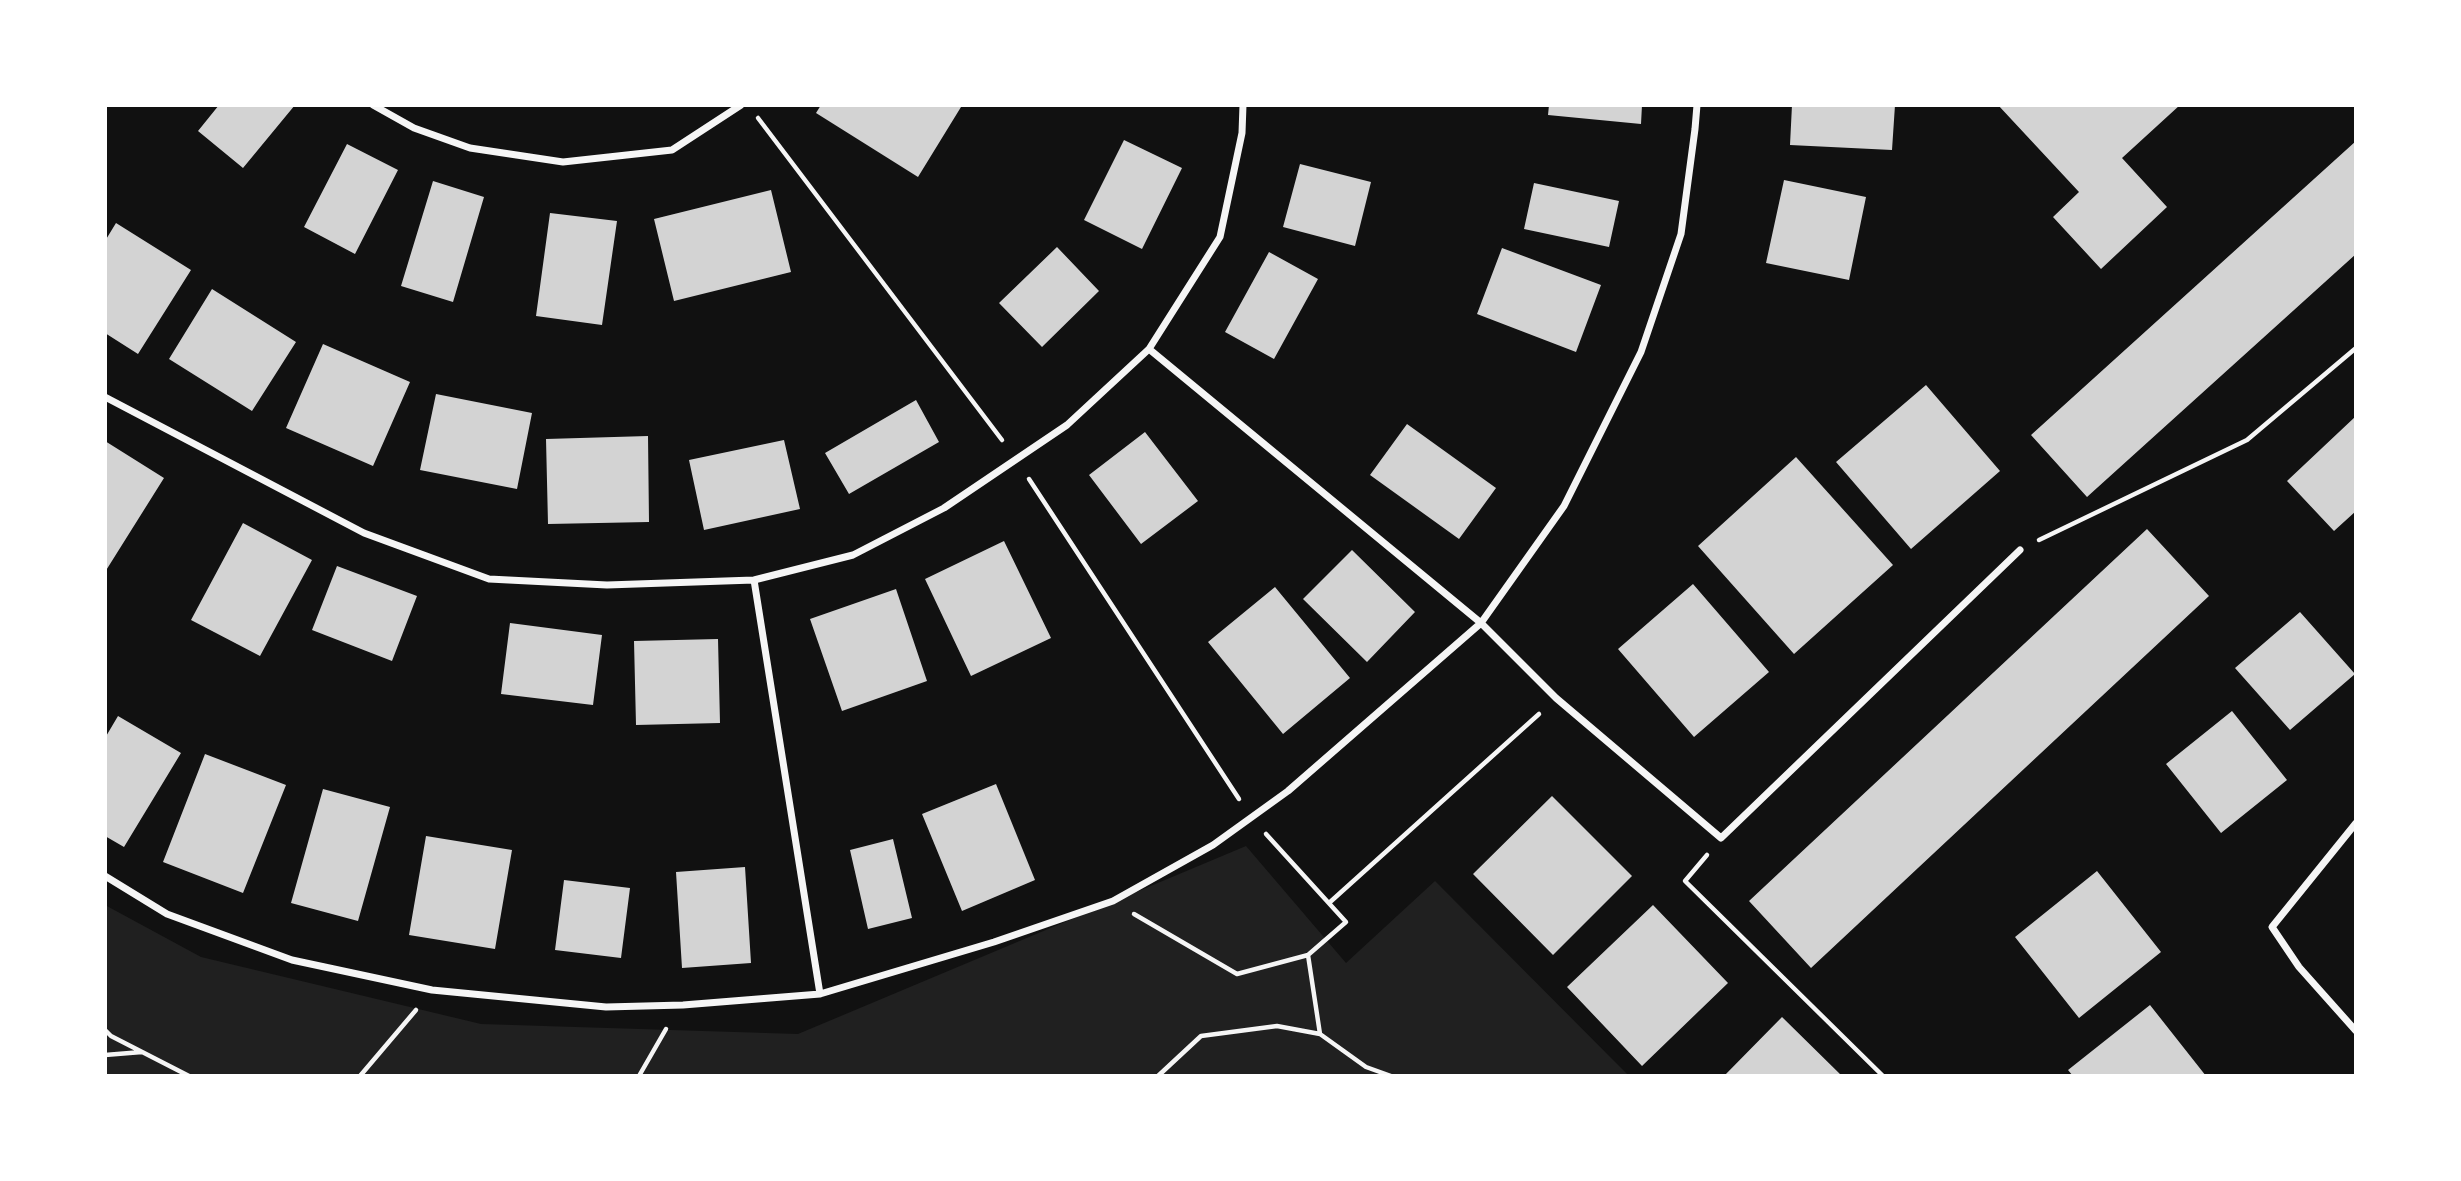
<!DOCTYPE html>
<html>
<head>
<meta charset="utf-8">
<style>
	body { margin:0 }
	#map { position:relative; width:2461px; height:1181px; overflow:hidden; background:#111; font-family:Rubik,sans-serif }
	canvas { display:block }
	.frame { position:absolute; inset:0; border:107px solid #fff; pointer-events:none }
</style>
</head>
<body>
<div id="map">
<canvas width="2461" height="1181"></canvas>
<div class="frame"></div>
</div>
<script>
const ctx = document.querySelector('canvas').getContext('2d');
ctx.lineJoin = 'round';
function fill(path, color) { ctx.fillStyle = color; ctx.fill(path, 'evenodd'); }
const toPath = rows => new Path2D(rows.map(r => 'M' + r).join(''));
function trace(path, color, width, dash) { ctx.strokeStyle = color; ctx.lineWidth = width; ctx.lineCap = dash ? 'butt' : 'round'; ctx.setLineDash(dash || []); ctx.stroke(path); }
const green = toPath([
	[1246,846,1346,963,1435,881,1629,1076,105,1076,105,905,201,957,481,1024,798,1034]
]);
const building = toPath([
	[219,105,295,105,243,168,198,131],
	[821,105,957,105,961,107,918,177,816,113],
	[1549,105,1642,105,1641,124,1548,115],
	[1792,105,1895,105,1892,150,1790,145],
	[1998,105,2180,105,2122,158,2167,207,2101,269,2053,217,2079,192],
	[1124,140,1182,168,1142,249,1084,220],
	[2356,141,2356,254,2087,497,2031,435],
	[347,144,398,170,355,254,304,227],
	[1300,164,1371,182,1355,246,1283,227],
	[1784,180,1866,197,1849,280,1766,263],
	[433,181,484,197,453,302,401,286],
	[1534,183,1619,201,1609,247,1524,229],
	[771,190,791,272,674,301,654,219],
	[550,213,617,221,602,325,536,316],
	[116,223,191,270,138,354,105,333,105,241],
	[1057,247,1099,291,1042,347,999,303],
	[1502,248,1601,285,1576,352,1477,314],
	[1269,252,1318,279,1274,359,1225,332],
	[212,289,296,342,252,411,169,359],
	[323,344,410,382,373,466,286,428],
	[1926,385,2000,471,1911,549,1836,462],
	[436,394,532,413,517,489,420,470],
	[916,400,939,442,849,494,825,453],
	[2356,416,2356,511,2334,531,2287,481],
	[1407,424,1496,488,1459,539,1370,475],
	[1145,432,1198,501,1141,544,1089,475],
	[648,436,649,522,548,524,546,439],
	[784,440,800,509,704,530,689,460],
	[105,441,164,478,105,572],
	[1796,457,1893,565,1794,654,1698,546],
	[243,523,312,560,260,656,191,620],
	[2147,529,2209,596,1811,968,1749,901],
	[1004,541,1051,638,971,676,925,579],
	[1352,550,1415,612,1367,662,1303,599],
	[337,566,417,596,392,661,312,630],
	[1693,584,1769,672,1694,737,1618,649],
	[1275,587,1350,678,1283,734,1208,642],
	[896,589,927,681,842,711,810,619],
	[2300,612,2355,674,2290,730,2235,668],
	[510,623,602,635,593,705,501,694],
	[718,639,720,723,636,725,634,641],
	[2232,711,2287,780,2221,833,2166,764],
	[118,716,181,753,124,847,105,836,105,738],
	[205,754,286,785,243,893,163,862],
	[996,784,1035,880,962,911,922,814],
	[323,789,390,807,358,921,291,903],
	[1552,796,1632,876,1553,955,1473,874],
	[426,836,512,850,495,949,409,935],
	[893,839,912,918,868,929,850,850],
	[745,867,751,963,682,968,676,872],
	[2097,871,2161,952,2079,1018,2015,937],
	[564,880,630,888,621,958,555,950],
	[1653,905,1728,983,1642,1066,1567,987],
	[2150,1005,2206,1076,2073,1076,2068,1070],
	[1782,1017,1842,1076,1724,1076]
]);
const path = toPath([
	[758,118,1002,440],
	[1029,479,1239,799],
	[2039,540,2247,440,2356,348],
	[1707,855,1685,881,1883,1076],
	[1329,903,1539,714],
	[1134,914,1237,974,1308,955,1346,922,1266,834],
	[1308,955,1320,1034,1366,1067,1391,1076],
	[105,1030,111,1036,189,1076],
	[105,1055,142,1052],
	[360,1076,416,1010],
	[639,1076,666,1029],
	[1158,1076,1201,1036,1277,1026,1320,1034]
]);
const minor = toPath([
	[373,105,414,128,470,148,563,162,672,150,741,105],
	[1149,349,1481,623,1556,698,1721,838,2020,550],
	[105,397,364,533,489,579,607,585,754,580,853,555,944,508,1067,425,1149,349,1220,237,1242,133,1243,105],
	[754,580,820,994],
	[2356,823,2272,927,2299,967,2356,1031],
	[105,876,167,914,292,960,432,990,606,1007,683,1005,820,994,994,942,1113,901,1213,845,1288,791,1481,623,1564,506,1641,352,1681,234,1695,129,1697,105]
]);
fill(green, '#202020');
fill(building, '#d3d3d3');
trace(path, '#f5f5f5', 4.5);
trace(minor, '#f5f5f5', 7);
</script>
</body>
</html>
